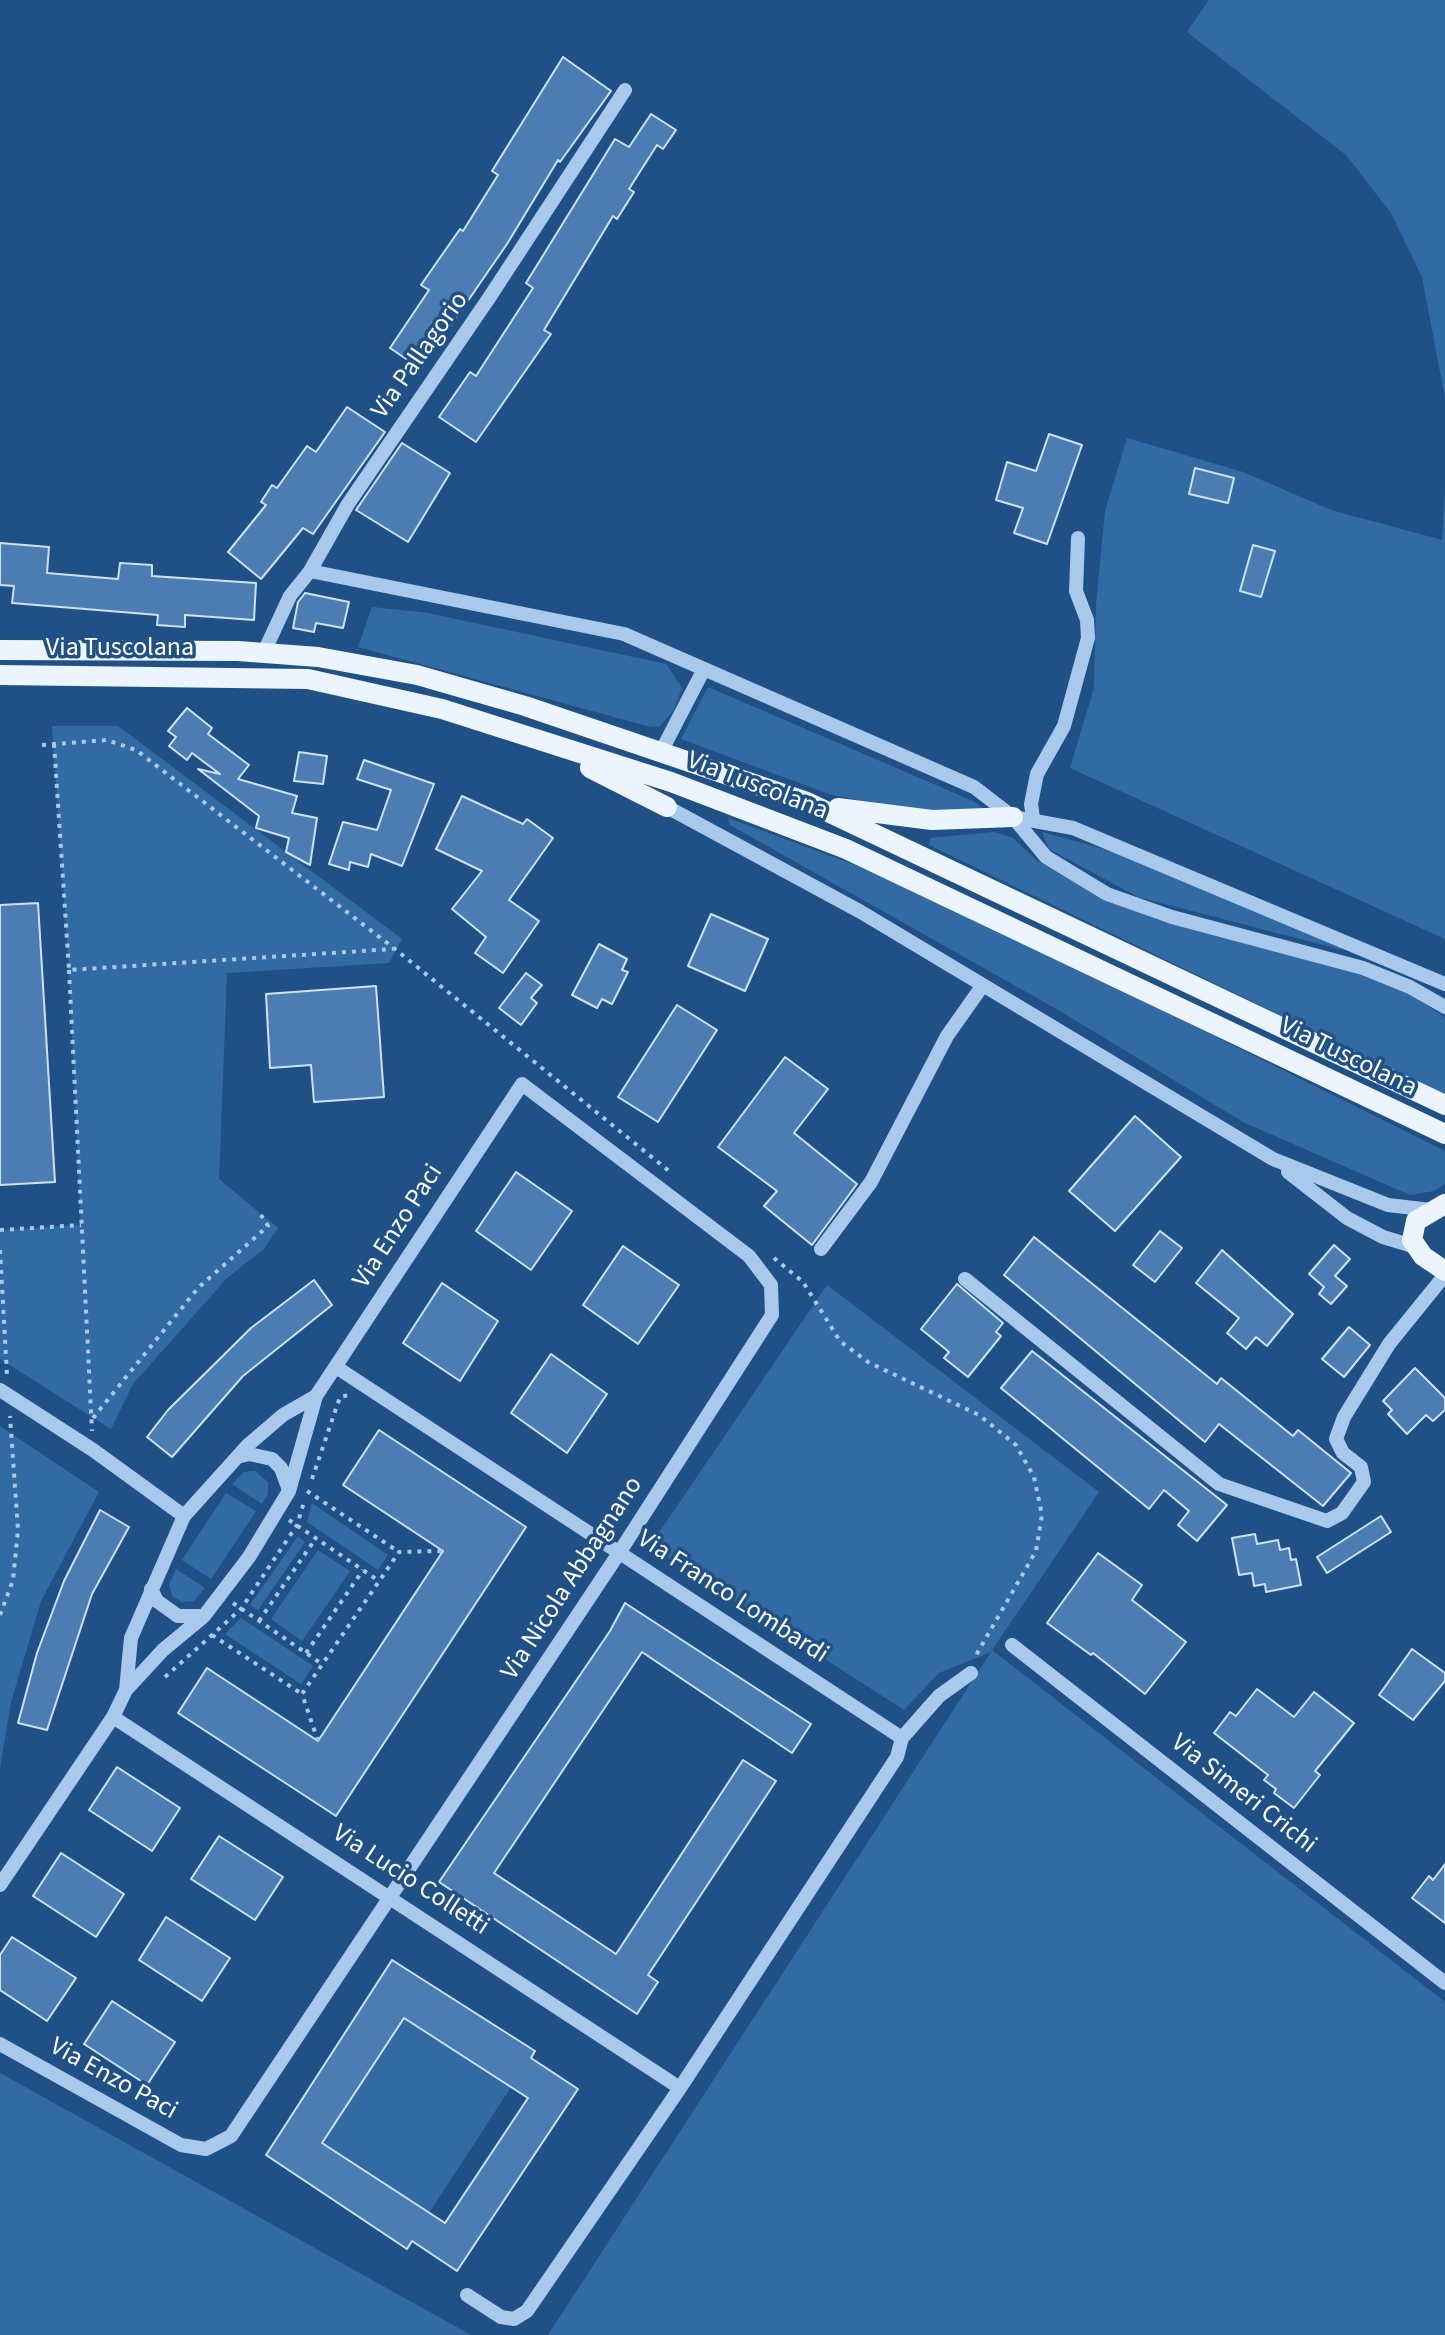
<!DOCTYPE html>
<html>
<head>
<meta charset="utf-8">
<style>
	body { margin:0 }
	canvas { display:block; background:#1f5187 }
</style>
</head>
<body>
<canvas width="1445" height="2335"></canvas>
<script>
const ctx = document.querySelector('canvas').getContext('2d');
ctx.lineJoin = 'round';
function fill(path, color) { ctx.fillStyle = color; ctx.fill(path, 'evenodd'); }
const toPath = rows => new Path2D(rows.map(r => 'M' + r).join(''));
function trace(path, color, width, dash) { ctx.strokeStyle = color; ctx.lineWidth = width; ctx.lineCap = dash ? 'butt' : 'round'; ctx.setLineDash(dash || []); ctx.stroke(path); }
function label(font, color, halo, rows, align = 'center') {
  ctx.font = font + ' "Source Sans 3",sans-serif'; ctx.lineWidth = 7; ctx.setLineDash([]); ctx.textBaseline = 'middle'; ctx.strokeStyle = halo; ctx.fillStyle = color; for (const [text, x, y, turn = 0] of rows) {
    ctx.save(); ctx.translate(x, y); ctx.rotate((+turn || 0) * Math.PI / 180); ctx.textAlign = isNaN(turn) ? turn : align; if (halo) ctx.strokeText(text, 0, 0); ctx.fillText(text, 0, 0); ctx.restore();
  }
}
const green = toPath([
	[1209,0,1445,0,1445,398,1422,277,1391,213,1346,155,1187,32],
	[1127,438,1243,472,1331,510,1442,540,1445,488,1445,939,1070,768,1094,688,1096,605,1105,511],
	[372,607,428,613,666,664,682,688,673,711,659,727,647,726,358,647],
	[708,687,973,801,984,809,971,814,901,808,832,795,681,739],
	[52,726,118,726,402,939,389,963,227,973,219,1179,278,1228,264,1249,227,1278,133,1384,111,1429,0,1359,0,1230,81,1225,69,970],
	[728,818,868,870,991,925,1445,1151,1445,1184,1434,1191,1410,1195,1243,1122,1060,1011,730,825],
	[994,832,1013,838,1036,860,1097,896,1162,921,1351,969,1405,990,1445,1018,1445,1095,929,845,930,838],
	[1042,832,1118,853,1337,943,1343,950,1138,897,1049,849],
	[827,1285,1099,1492,992,1650,1445,2002,1445,2335,548,2335,991,1652,939,1673,904,1710,650,1546],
	[0,1426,99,1492,41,1601,11,1702,0,1768],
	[255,1471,268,1482,268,1494,262,1504,232,1484,244,1472],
	[226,1493,256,1511,211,1579,182,1560],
	[312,1503,388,1555,378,1570,307,1522],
	[298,1536,305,1542,258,1610,250,1605],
	[318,1550,350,1571,302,1641,271,1619],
	[176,1569,205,1588,194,1601,182,1602,172,1596,169,1585],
	[241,1618,313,1666,301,1684,225,1634],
	[403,2018,511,2087,429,2213,322,2143],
	[0,2073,471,2335,0,2335]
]);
const building = toPath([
	[563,57,611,91,560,162,558,160,507,244,421,369,390,348,429,290,421,285,460,229,463,231,498,175,492,171,563,57],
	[651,114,676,130,663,149,657,145,629,189,634,192,617,219,613,216,544,330,551,334,476,442,439,417,470,372,476,376,533,288,526,283,615,139,629,147,651,114],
	[347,407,385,432,313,534,303,528,261,579,228,552,266,505,261,502,272,485,277,488,307,446,316,452,347,407],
	[1049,434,1082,445,1047,544,1014,533,1023,508,996,500,1007,462,1036,471,1049,434],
	[402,443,450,473,408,542,356,510,402,443],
	[1195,468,1234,478,1228,503,1189,494,1195,468],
	[0,543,49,547,47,573,118,579,120,563,152,565,152,576,256,583,254,620,185,615,185,627,157,625,158,615,12,603,14,586,0,585,0,543],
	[1253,545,1275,551,1261,597,1240,591,1253,545],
	[305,593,349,602,343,628,316,623,314,632,293,628,298,602,305,593],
	[187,708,212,728,208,734,249,765,238,779,297,796,292,813,317,818,310,865,286,852,289,838,256,828,259,816,198,769,220,774,192,753,187,760,169,746,176,737,168,731,187,708],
	[299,752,327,756,323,784,294,781,299,752],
	[364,760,434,784,402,866,371,854,368,867,350,862,349,870,329,864,343,822,377,830,391,790,357,779,364,760],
	[462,796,523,824,527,819,553,838,509,900,539,921,503,973,475,953,486,937,452,909,482,871,436,849,462,796],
	[38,903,55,1182,0,1185,0,905,38,903],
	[711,914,768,939,745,991,688,966,711,914],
	[599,944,627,959,622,970,628,972,612,1004,602,999,597,1008,572,995,599,944],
	[526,973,542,985,531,998,537,1003,521,1025,499,1008,526,973],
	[376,986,384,1097,314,1102,311,1065,270,1068,266,994,376,986],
	[677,1005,717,1030,658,1122,618,1097,677,1005],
	[785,1057,828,1089,794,1133,857,1184,812,1245,764,1206,777,1191,718,1147,785,1057],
	[1135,1116,1181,1157,1115,1231,1069,1191,1135,1116],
	[516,1172,572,1211,531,1270,476,1231,516,1172],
	[1160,1231,1182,1248,1155,1282,1133,1265,1160,1231],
	[1034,1237,1217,1384,1221,1378,1293,1436,1298,1430,1351,1473,1323,1506,1219,1424,1205,1442,1004,1275,1034,1237],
	[1334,1245,1350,1259,1335,1276,1347,1286,1331,1304,1319,1294,1324,1287,1309,1274,1334,1245],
	[623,1246,679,1285,638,1344,583,1305,623,1246],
	[1222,1250,1293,1314,1267,1346,1256,1337,1246,1349,1227,1333,1239,1318,1196,1283,1222,1250],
	[314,1280,332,1305,243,1376,172,1457,147,1437,168,1410,251,1328,314,1280],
	[442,1283,498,1321,460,1381,403,1343,442,1283],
	[957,1284,1003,1323,996,1332,1001,1336,968,1377,944,1358,949,1352,921,1329,957,1284],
	[1349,1327,1370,1345,1344,1377,1322,1359,1349,1327],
	[1032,1351,1227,1505,1197,1541,1178,1525,1189,1511,1164,1490,1149,1509,1001,1388,1032,1351],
	[551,1354,607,1394,567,1453,511,1413,551,1354],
	[1415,1368,1445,1398,1445,1410,1433,1421,1426,1415,1407,1434,1388,1414,1392,1410,1383,1401,1415,1368],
	[379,1430,526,1527,336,1816,178,1713,207,1668,318,1741,443,1551,343,1485,379,1430],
	[100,1510,129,1527,92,1594,47,1730,18,1723,37,1653,64,1581,100,1510],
	[1381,1516,1391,1532,1327,1573,1317,1557,1381,1516],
	[1255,1534,1257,1544,1278,1540,1280,1550,1289,1548,1291,1560,1296,1559,1301,1585,1266,1592,1265,1584,1254,1586,1252,1573,1239,1575,1232,1538,1255,1534],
	[1098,1553,1142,1585,1132,1600,1186,1642,1145,1694,1093,1653,1091,1655,1047,1623,1098,1553],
	[625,1603,811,1724,792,1753,642,1652,494,1873,616,1954,743,1760,776,1781,648,1975,658,1982,637,2014,439,1882,610,1631,625,1603],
	[1412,1649,1445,1673,1445,1681,1413,1720,1379,1695,1412,1649],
	[1257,1689,1294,1717,1314,1692,1354,1723,1315,1771,1320,1775,1294,1808,1274,1793,1276,1789,1264,1780,1268,1775,1214,1733,1230,1712,1236,1716,1257,1689],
	[117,1767,180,1808,152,1851,89,1810,117,1767],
	[219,1836,283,1877,255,1920,191,1879,219,1836],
	[61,1853,124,1894,96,1937,33,1896,61,1853],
	[1445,1864,1445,1923,1412,1898,1429,1876,1433,1880,1445,1864],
	[166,1917,230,1958,202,2001,139,1960,166,1917],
	[12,1937,76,1978,47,2021,0,1990,0,1955,12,1937],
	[392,1960,535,2051,531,2058,578,2089,457,2271,412,2241,407,2249,266,2155,392,1960],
	[404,2018,528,2098,445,2223,322,2143,404,2018],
	[112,2001,175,2042,147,2085,84,2044,112,2001]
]);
const path = toPath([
	[54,744,69,970,393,949],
	[42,745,107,740,136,750,395,949,669,1171],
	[69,970,92,1431],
	[0,1230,81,1225],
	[0,1250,7,1375],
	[774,1258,803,1282,840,1341,868,1362,979,1415,1016,1445,1034,1477,1042,1515,1036,1551,975,1657],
	[93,1418,198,1288,268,1226,261,1215],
	[312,1479,340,1397,349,1395],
	[307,1491,399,1552],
	[289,1520,379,1581],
	[233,1603,322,1664],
	[0,1615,13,1580,18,1530,10,1416],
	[259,1621,316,1538],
	[212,1635,302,1694],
	[306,1653,363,1570],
	[165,1677,241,1609,297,1525,304,1502],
	[318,1741,302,1694,399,1552,443,1551]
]);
const minor = toPath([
	[310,571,624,634,974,787,1013,817,1046,857,1107,894,1172,917,1363,968,1410,987,1445,1007],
	[264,652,290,596,310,571,348,504,489,298,625,90],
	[662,750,704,669],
	[667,807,861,912,1273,1159,1388,1205,1431,1210],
	[1013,817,1073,828,1445,984],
	[1033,818,1031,804,1037,774,1064,726,1088,638,1087,620,1076,591,1078,538],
	[1288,1172,1347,1218,1383,1237,1416,1247],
	[821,1249,871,1182,947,1036,983,985],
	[965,1279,1219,1484,1327,1521,1342,1513,1364,1482,1361,1467,1343,1453,1336,1439,1344,1417,1389,1344,1445,1275],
	[336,1367,902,1738],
	[0,1390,93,1450,184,1516],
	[237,1457,249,1454,272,1459,281,1468,289,1490],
	[151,1589,157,1601,178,1616,204,1616],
	[1012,1645,1445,1983],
	[113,1717,680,2088],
	[0,1885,113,1717,126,1690,163,1650,204,1616,249,1557,289,1491,316,1396,283,1415,248,1445,184,1516,131,1638,126,1690],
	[0,2044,181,2145,206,2149,231,2136,619,1553,772,1315,771,1285,749,1256,522,1084,316,1396],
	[467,2295,501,2317,514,2319,527,2311,680,2088,897,1757,902,1738,939,1696,971,1673]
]);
const major = toPath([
	[0,650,238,651,318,657,417,675,525,706,807,802,1445,1105],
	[0,675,308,679,442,709,671,782,846,849,1445,1134],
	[590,768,667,807],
	[838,808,932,820,1013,817],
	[1445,1204,1416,1221,1412,1240,1423,1256,1445,1271]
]);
const streetNames = [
	["Via Pallagorio",421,356,-55],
	["Via Tuscolana",120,649],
	["Via Tuscolana",757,787,21],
	["Via Tuscolana",1348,1058,26],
	["Via Enzo Paci",399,1227,-57],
	["Via Nicola Abbagnano",573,1579,-57],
	["Via Franco Lombardi",732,1598,33],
	["Via Simeri Crichi",1243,1795,38],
	["Via Lucio Colletti",410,1881,33],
	["Via Enzo Paci",113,2080,29]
];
fill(green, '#326ba4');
fill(building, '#4b7db2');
trace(building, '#cde2f8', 2);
trace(path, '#a8c9eb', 4, [4, 6]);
trace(minor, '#a8c9eb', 14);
trace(major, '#ecf4fe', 20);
label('26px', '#fff', '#1f5187', streetNames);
</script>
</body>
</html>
